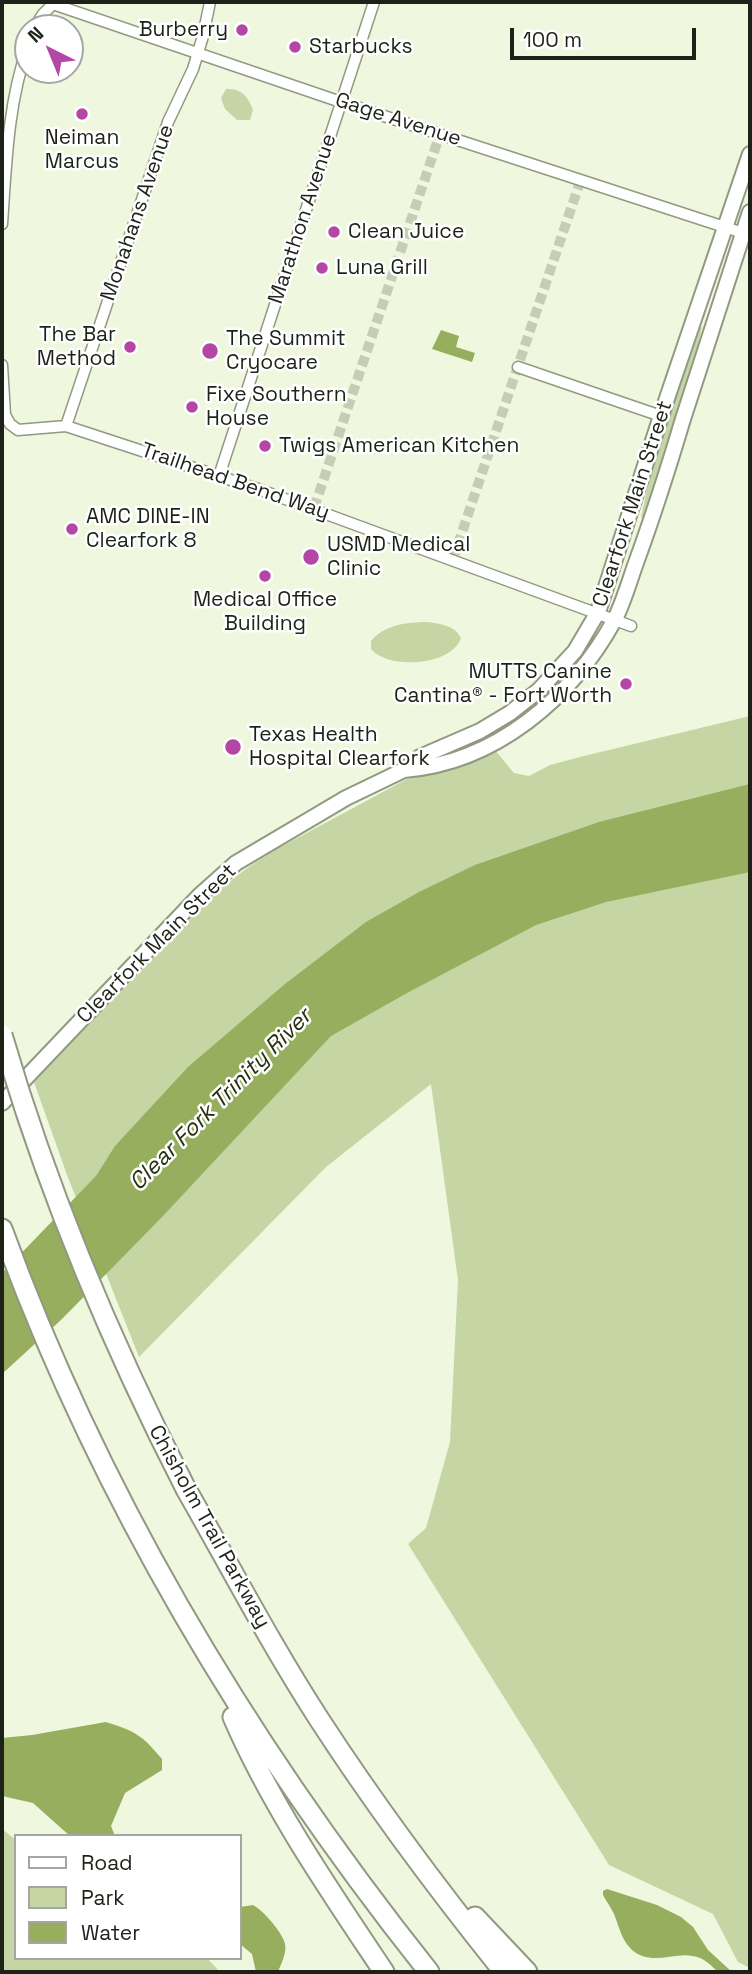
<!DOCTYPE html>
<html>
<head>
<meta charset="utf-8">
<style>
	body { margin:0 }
	#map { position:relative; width:752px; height:1974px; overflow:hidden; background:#eff8de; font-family:"Space Grotesk",sans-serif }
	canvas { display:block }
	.frame { position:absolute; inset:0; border:4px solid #1e2118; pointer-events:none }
	.legend { position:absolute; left:14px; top:1834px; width:228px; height:126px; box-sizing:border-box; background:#fff; border:2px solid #a5a6a3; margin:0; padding:9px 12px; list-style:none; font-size:21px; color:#1e2118 }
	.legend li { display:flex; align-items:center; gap:14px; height:35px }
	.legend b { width:35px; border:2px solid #a5a6a3 }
	.north { position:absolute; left:14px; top:14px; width:70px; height:70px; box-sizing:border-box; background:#fff; border:2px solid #a5a6a3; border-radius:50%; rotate:317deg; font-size:19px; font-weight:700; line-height:28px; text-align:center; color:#1e2118 }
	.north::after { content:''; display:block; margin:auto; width:24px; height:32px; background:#b447a6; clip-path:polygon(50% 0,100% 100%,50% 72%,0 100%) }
	.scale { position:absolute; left:510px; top:28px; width:186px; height:32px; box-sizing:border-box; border:4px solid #1e2118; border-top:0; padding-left:9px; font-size:21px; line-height:24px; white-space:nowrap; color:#1e2118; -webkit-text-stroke:5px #fff; paint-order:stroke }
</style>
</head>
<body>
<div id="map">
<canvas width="752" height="1974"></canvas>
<div class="frame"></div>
<ul class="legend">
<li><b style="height:9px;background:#fff"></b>Road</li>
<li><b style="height:19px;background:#c5d5a3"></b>Park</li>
<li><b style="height:19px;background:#96ae5d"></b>Water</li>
</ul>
<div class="north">N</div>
<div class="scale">100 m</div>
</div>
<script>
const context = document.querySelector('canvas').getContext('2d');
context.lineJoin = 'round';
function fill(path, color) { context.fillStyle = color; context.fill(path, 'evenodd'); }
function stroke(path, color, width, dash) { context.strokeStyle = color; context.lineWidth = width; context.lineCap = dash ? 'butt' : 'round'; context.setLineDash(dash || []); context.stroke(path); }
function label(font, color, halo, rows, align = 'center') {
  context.font = font + ' "Space Grotesk",sans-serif'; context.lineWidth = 5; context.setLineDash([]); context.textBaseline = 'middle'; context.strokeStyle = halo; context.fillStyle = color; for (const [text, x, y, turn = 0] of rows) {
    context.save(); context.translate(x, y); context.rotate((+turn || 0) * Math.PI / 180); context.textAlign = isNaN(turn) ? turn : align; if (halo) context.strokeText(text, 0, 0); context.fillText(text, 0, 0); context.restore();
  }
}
fill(new Path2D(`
	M226,89C241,88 248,96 253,110L250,120H237L225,109L221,98Z
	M697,326L702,327L693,370L645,519L641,517L654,457Z
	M427,622C440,624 455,625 461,638C452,666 388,670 371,649V641C384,625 407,622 427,622Z
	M750,716V1968L738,1962L713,1914L609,1865L408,1544L426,1528L450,1442L458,1280L431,1084L326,1167L139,1357L67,1175L34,1082L185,924L225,885L250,866L275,850L407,779L454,768L494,749L514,773L529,776L550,765L584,756Z
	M2,1829L16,1840V1958H207L220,1972H2Z`), '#c5d5a3');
fill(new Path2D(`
	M441,330L459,336L456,347L475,353L472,362L432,349Z
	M750,784V872L606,902L536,925L407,993L331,1036L162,1217L62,1319L2,1374V1273L96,1176L115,1146L188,1067L285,984L366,922L419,892L475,865L599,822Z
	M106,1722C135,1731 142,1735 162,1759V1770L125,1793L111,1826L115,1836H70L33,1803L2,1796V1738L32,1735Z
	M607,1889L657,1905L681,1917L693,1927L708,1950L732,1972H718C713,1967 707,1961 700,1958C677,1948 653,1969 631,1949C621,1939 619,1926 614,1914C611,1907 606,1901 603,1895V1891Z
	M253,1905C263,1910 283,1933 285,1944C287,1953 281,1964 278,1972H256L252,1954L240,1944V1907Z`), '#96ae5d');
stroke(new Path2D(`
	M314,508L440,134
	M453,559L581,179`), '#c5cdb6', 10, [10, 5]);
const street = new Path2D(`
	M53,4L341,102L743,233
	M34,28L43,14L55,2
	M2,224C6,165 8,102 28,46
	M2,365L5,415L10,424L18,430L66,426L258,489L631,626
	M518,367L661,416
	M66,426L168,122L193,69L203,36L210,2
	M219,476L374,2`);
const secondary = new Path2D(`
	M404,770C495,763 572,698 615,619C624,601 630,579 637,560C654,513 669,466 683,419C705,350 727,281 750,212
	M2,1103L199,896L236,863L346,798L404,770L420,757L480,731L510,713L539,690L575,651L598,612L661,416L750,154`);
const highway = new Path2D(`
	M2,1229C101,1500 250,1747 429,1972
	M186,1489C230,1566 271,1645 319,1719C376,1807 439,1891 504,1972
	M233,1717C272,1807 330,1891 384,1972
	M475,1917L527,1972`);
stroke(street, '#919982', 13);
stroke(secondary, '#919982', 18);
stroke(highway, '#919982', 23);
stroke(street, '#fff', 10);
stroke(secondary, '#fff', 14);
stroke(highway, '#fff', 19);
const highwayBridge = new Path2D(`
	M2,1035C48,1193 111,1343 186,1489`);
stroke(highwayBridge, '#919982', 23, []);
stroke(highwayBridge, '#fff', 19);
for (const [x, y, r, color] of [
	[242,30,7,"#b447a6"],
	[295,47,7,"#b447a6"],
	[82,114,7,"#b447a6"],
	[334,232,7,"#b447a6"],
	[322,268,7,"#b447a6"],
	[130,347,7,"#b447a6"],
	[210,351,9,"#b447a6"],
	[192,407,7,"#b447a6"],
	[265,446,7,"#b447a6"],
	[72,529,7,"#b447a6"],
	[311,557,9,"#b447a6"],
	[265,576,7,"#b447a6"],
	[626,684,7,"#b447a6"],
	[233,747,9,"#b447a6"]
]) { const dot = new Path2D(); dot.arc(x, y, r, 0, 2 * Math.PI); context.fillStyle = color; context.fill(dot); stroke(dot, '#fff', 2.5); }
label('21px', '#1e2118', '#fff', [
	["Burberry",228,30,"right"],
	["Starbucks",309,47],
	["Neiman",82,138,"center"],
	["Marcus",82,162,"center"],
	["Clean Juice",348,232],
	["Luna Grill",336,268],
	["The Bar",116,335,"right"],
	["Method",116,359,"right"],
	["The Summit",226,339],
	["Cryocare",226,363],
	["Fixe Southern",206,395],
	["House",206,419],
	["Twigs American Kitchen",279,446],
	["AMC DINE-IN",86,517],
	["Clearfork 8",86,541],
	["USMD Medical",327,545],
	["Clinic",327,569],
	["Medical Office",265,600,"center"],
	["Building",265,624,"center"],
	["MUTTS Canine",612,672,"right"],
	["Cantina® - Fort Worth",612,696,"right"],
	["Texas Health",249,735],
	["Hospital Clearfork",249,759]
], 'left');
label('21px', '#1e2118', '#fff', [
	["Gage Avenue",398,120,18],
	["Monahans Avenue",138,213,-71],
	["Marathon Avenue",303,219,-72],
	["Trailhead Bend Way",235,482,19],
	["Clearfork Main Street",633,504,-72],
	["Clearfork Main Street",157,944,-45],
	["Chisholm Trail Parkway",209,1527,61]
]);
label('italic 23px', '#27310e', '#fff', [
	["Clear Fork Trinity River",221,1100,-45]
]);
</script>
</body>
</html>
